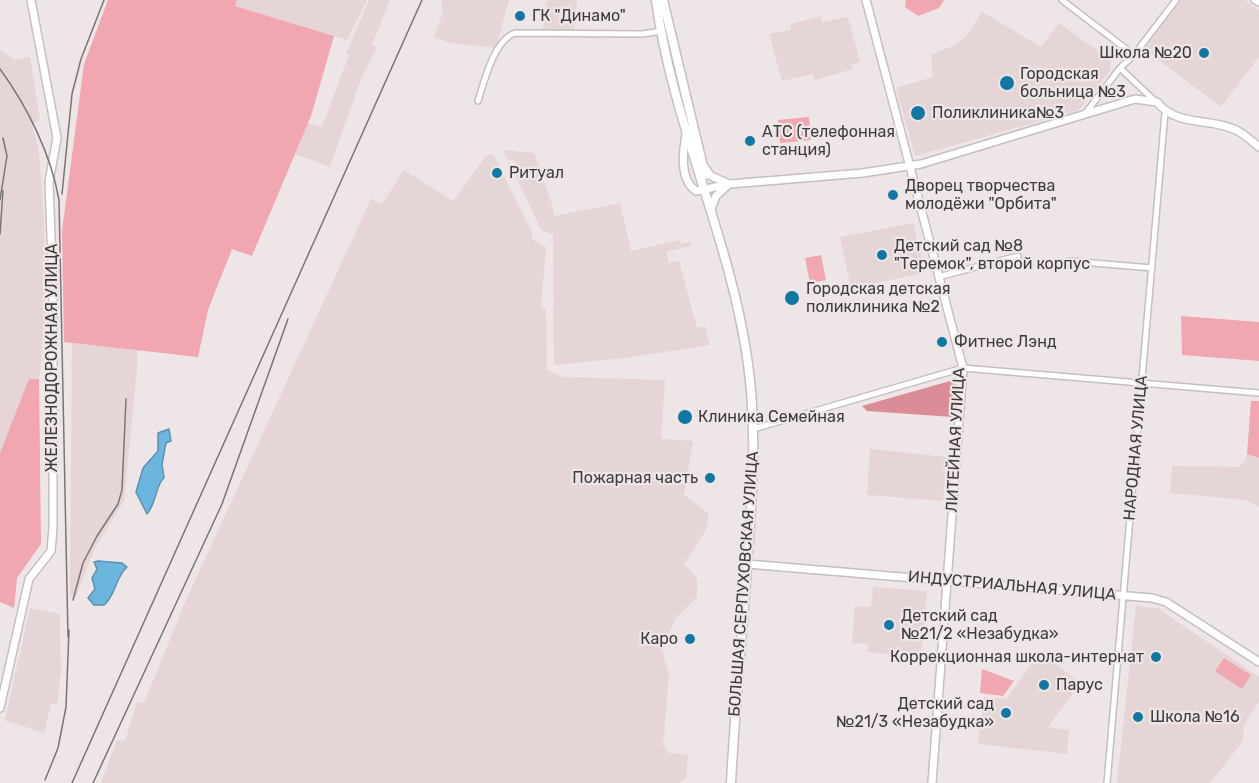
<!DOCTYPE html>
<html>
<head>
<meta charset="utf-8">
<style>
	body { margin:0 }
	canvas { display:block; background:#eee5e6 }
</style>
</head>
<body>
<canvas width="1259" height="783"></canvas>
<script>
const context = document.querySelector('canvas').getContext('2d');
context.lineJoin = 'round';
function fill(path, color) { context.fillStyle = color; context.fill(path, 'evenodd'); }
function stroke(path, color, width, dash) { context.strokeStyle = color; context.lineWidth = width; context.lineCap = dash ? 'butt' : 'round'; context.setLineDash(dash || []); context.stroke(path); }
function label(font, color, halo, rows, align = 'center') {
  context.font = font + ' Rubik,sans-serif'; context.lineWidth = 4.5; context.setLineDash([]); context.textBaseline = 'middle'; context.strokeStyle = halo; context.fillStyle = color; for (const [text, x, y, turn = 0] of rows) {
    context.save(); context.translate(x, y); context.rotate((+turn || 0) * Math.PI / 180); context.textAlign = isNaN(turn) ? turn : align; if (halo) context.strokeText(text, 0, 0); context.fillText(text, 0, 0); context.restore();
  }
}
fill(new Path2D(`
	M237,0H367L347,40L235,6Z
	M369,0H390L372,45L377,47L361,79L330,167L295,154L308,123L322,127L349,55L346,54Z
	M441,0H509L496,48L450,43L434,37L443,12Z
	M547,0H577L574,32L543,30Z
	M1181,0H1245L1259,10V57L1221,107L1144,49Z
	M982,12L1041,47L1059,23L1110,60L1111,69L1081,108L1076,111L915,156L896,88L933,77L931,55L955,45L967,35Z
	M821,16L822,22L848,17L860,62L852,64L853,69L815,80L813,74L782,81L769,34L791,30V24Z
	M0,50L15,60L30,57L40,120L32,125L39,151L44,221L45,318L39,379L29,380L0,453Z
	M503,150L534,153L553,207L554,216L620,203L631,251L680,240L681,244L690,242L691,246L666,252L669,263L679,261L697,328L705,326L710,345L626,358L554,365L553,235L541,230L515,174L519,172L513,159L508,160Z
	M493,154L532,232V239L546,247L541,308L546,310L547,370L563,377L665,380L661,439L693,441L684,495L709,514L706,530L684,564L697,578V597L675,619L662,650L669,675L663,745L669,753L688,755L686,778L678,783H101L117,740L125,741L137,702L144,703L186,600L371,199L382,204L404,170L453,201L486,156Z
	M913,223L925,273L851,288L840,237Z
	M72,343L137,350V369L124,501L94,550L76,597L70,595Z
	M870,449L946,457L943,501L867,495Z
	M1247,454L1259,458V507L1246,500L1170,493L1172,466L1239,467L1246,461Z
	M873,587L927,591L921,657L867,652L868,644L852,643L855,606L871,607Z
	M1136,606L1157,608L1259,677V701L1244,725L1243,741L1210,783H1117Z
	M30,608L60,614L61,672L57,704H51L44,733L5,720Z
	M1040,652L1081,683L1048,727L1069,730L1067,754L978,744L984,697L1006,699Z`), '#e6d5d6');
fill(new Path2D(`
	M108,0H237L235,6L334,36L311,116L252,256L232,249L208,310L198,357L64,342L62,231L84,64Z
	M906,0H944L939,8L918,16L905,7Z
	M809,117L811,140L780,143L778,120Z
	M821,255L826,280L810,283L805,258Z
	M1181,316L1259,322V361L1182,355Z
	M29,379H39L41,544L17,578L14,608L0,602V453Z
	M1251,401H1259V458L1247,454Z
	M1224,658L1251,675L1242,689L1215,671Z
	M982,669L1014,681L1003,696L980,693Z`), '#f0a7af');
fill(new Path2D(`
	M950,381L956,385L953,417L867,411L862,406Z`), '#da8d96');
const water = new Path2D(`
	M169,429L171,441L166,443L162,464L164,478C156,484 156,504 147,514L136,492L143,468L158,451V433Z
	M98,561L122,563L127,567C115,578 115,597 104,605H94L88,598L95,589L92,578L97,569L94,562Z`);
fill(water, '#6bb6de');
stroke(water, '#5e91ad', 1.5);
const street = new Path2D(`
	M1062,0L1134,55L1120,68L1085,114
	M1254,0L1259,3
	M1134,55L1176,0
	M1120,68L1156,102
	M478,101C484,82 494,40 515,33L642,34L662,31
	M1070,261L1152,268
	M938,277L1018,256
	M753,429L963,368L1259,393
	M1107,783L1165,113`);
const secondary = new Path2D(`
	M866,0L963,368L932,783
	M686,134C683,152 679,179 696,191L730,184L863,173L921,164L1135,99L1157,102C1176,126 1205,118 1231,128C1242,131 1250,140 1259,147
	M703,165L711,176L727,183
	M711,209L716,196L728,185
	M747,564L1152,598L1166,602L1259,662
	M0,708L29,579L51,551L53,528V291L49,182L57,138L31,0`);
const primary = new Path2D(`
	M656,0C672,121 729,236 747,357C757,421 753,487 748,552C743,629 735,706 731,783
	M663,0L705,175`);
stroke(street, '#c6bebf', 8);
stroke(secondary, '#c6bebf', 10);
stroke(primary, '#c6bebf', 11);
stroke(street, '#fff', 5);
stroke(secondary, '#fff', 7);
stroke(primary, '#fff', 8);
stroke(new Path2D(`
	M0,69C27,106 51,154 59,200L68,637
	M62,194L72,94L81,59L104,0
	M0,200L7,156L3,138
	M0,234L3,191
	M73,600L83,563L97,536L118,504L122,490L126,399
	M45,780L58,748L66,707L69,630
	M72,783L422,0
	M93,783L222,504L288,319`), '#7a7575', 1.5);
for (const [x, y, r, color] of [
	[520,16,6,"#1178a3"],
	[1204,53,6,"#1178a3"],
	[1007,83,8,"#1178a3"],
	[918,113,8,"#1178a3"],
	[750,141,6,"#1178a3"],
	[497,173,6,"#1178a3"],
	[893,195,6,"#1178a3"],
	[882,255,6,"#1178a3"],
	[792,298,8,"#1178a3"],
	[942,342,6,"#1178a3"],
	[685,417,8,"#1178a3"],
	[710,478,6,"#1178a3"],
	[889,625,6,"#1178a3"],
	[690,639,6,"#1178a3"],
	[1156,657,6,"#1178a3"],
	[1044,685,6,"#1178a3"],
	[1006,713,6,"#1178a3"],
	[1138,717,6,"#1178a3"]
]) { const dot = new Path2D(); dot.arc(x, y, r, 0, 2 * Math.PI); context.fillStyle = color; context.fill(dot); stroke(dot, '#eee5e6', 2); }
label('16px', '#3e3b3b', '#eee5e6', [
	["ГК \"Динамо\"",532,16],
	["Школа №20",1192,53,"right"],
	["Городская",1020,74],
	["больница №3",1020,92],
	["Поликлиника№3",932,113],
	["АТС (телефонная",762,132],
	["станция)",762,150],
	["Ритуал",509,173],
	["Дворец творчества",905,186],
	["молодёжи \"Орбита\"",905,204],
	["Детский сад №8",894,246],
	["\"Теремок\", второй корпус",894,264],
	["Городская детская",806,289],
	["поликлиника №2",806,307],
	["Фитнес Лэнд",954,342],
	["Клиника Семейная",698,417],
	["Пожарная часть",698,478,"right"],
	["Детский сад",901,616],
	["№21/2 «Незабудка»",901,634],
	["Каро",678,639,"right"],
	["Коррекционная школа-интернат",1144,657,"right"],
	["Парус",1056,685],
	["Детский сад",994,704,"right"],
	["№21/3 «Незабудка»",994,722,"right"],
	["Школа №16",1150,717]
], 'left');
label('16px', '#3e3b3b', '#eee5e6', [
	["ЖЕЛЕЗНОДОРОЖНАЯ УЛИЦА",52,358,-90],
	["ЛИТЕЙНАЯ УЛИЦА",956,440,-87],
	["НАРОДНАЯ УЛИЦА",1136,448,-85],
	["БОЛЬШАЯ СЕРПУХОВСКАЯ УЛИЦА",744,584,-86],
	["ИНДУСТРИАЛЬНАЯ УЛИЦА",1012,586,5]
]);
</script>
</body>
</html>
